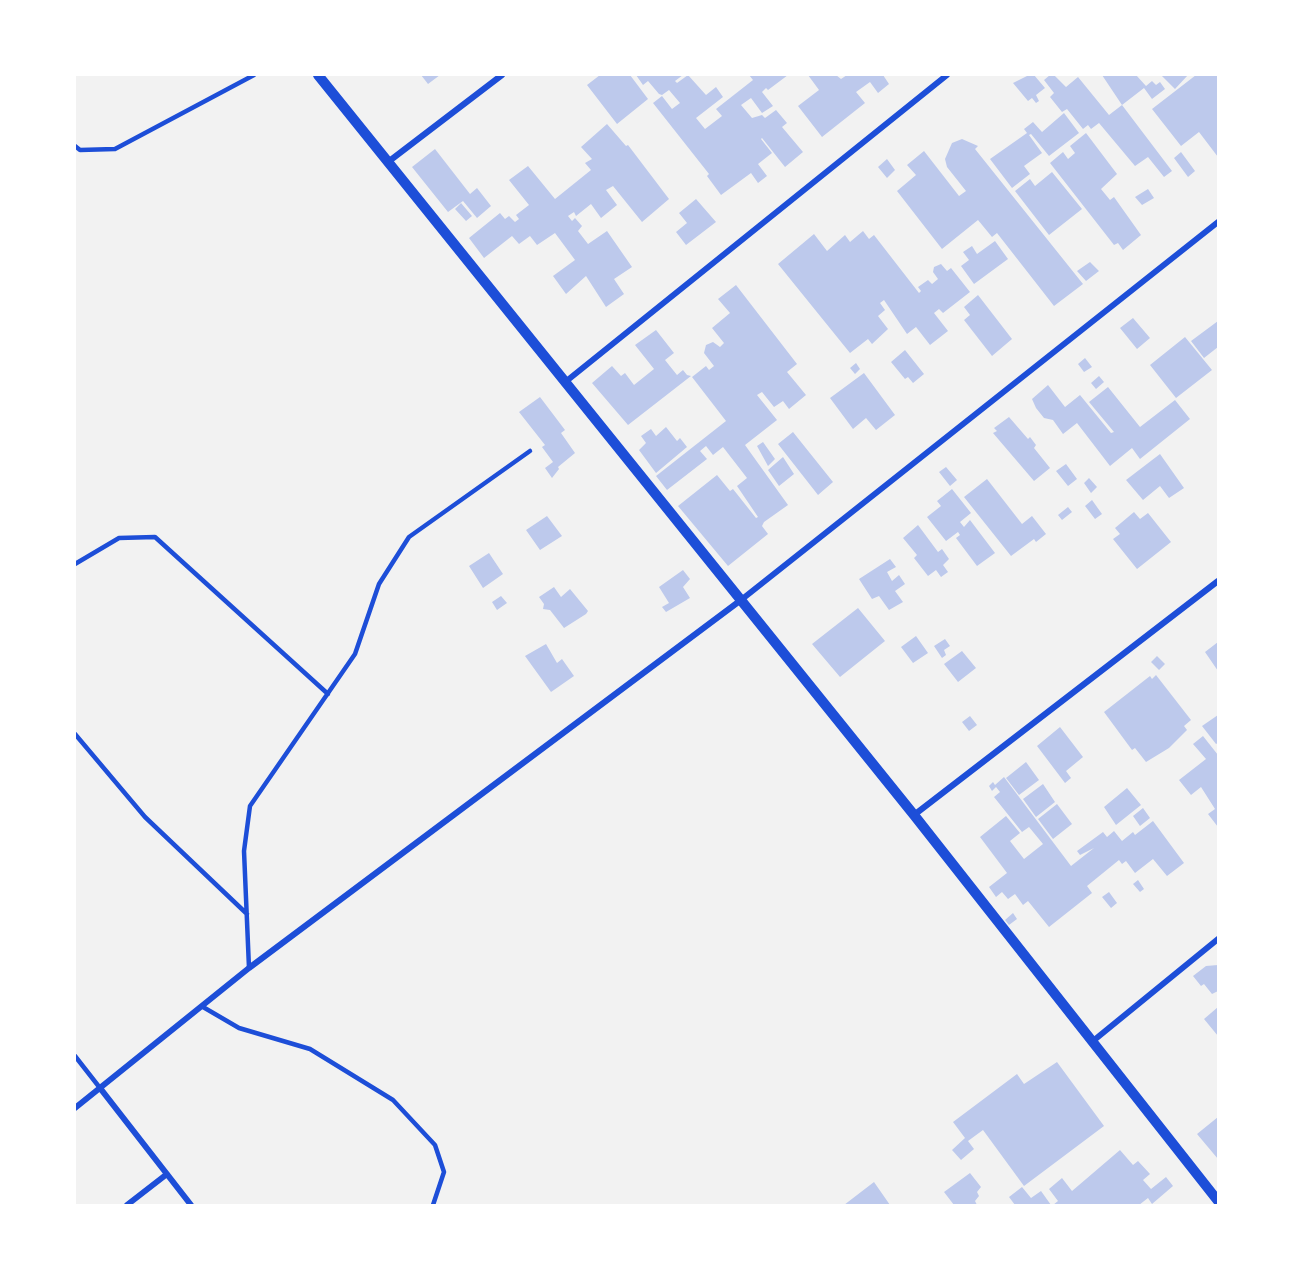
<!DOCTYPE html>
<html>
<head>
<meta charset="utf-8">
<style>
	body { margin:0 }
	#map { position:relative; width:1293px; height:1280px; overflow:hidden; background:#f2f2f2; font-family:Montserrat,sans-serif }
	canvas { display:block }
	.frame { position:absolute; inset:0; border:76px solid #fff; pointer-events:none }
</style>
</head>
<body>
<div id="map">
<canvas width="1293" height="1280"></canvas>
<div class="frame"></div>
</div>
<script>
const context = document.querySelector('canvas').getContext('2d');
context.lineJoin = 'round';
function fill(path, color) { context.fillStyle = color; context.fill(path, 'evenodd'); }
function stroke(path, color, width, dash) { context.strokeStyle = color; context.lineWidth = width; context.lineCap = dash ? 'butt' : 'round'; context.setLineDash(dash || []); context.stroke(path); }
fill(new Path2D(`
	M421,75H440L428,84Z
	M600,75H630L648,99L617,124L587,85Z
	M636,75H683L675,81L677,83L688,75L706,95L716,87L723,97L696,118L705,129L722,116L716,109L753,80L749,75H788L768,90L766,88L762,92L773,106L762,113L751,98L741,105L752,118L762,115L765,118L776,110L787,123L782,127L803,152L785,167L762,138L761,139L772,153L758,164L767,176L758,183L751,173L721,195L707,176L709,174L653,103L662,96L672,109L680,103L669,90L662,95L659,94L648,81L643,85Z
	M808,75H836L841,79L847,75H883L889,84L878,93L870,82L856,92L865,103L822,137L798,106L819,90Z
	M1029,75H1034L1045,88L1036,95L1039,101L1036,103L1032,98L1028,101L1013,83Z
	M1050,75H1054L1066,87L1078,77L1109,115L1122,105L1172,171L1164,177L1148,157L1135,166L1099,123L1091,129L1088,125L1083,129L1067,109L1062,112L1050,97L1054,93L1044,80Z
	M1102,75H1136L1146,86L1152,81L1156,85L1160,82L1165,89L1152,99L1144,88L1122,105Z
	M1161,75H1188L1175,89Z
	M1196,75H1218V157L1199,132L1181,146L1152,109Z
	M1064,113L1079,133L1049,156L1031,134L1029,135L1042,153L1024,166L1030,174L1012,188L990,159L1027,133L1024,129L1033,122L1042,132Z
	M607,124L626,146L628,145L669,199L642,222L613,186L606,190L617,205L601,218L591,204L576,216L574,212L568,216L572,221L575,218L582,226L578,231L588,244L607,231L632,267L614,279L624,294L606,307L586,276L566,294L553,276L575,260L555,233L537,245L530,236L519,244L512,236L484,258L469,238L500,213L505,219L509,216L515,222L519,219L516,215L529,205L509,180L528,166L555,199L591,170L585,163L592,159L581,147Z
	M1086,133L1117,174L1101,189L1110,200L1114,197L1141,235L1123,250L1118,243L1114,245L1050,163L1063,152L1068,159L1075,153L1070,146Z
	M962,139L978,146L975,149L1083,284L1054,306L997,233L992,237L978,220L942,249L897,191L916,175L907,165L924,151L959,196L966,191L947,167L945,159L952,143Z
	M435,149L470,194L477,188L491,206L477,218L463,201L448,212L412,167Z
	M1181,152L1195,171L1188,177L1174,158Z
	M887,159L895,170L887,178L878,167Z
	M1052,172L1082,209L1049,235L1015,191L1030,179L1035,186Z
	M1148,189L1154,198L1142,205L1135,197Z
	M696,199L716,222L686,245L676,232L687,223L679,213Z
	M461,203L472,216L466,221L455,209Z
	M863,231L869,239L874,235L919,293L921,291L918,287L928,280L932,284L938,279L933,272L934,267L941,264L947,271L951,268L970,292L943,313L939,309L934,313L948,331L930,345L916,327L907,334L884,300L880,303L885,310L878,316L888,329L872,344L868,339L850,353L778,264L814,234L827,251L845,235L850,242Z
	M995,241L1008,259L974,284L961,266L969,260L963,252L972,246L977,254Z
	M1090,262L1099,271L1086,281L1077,271Z
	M736,285L797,364L787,372L806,395L789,409L783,401L774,407L762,392L757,395L777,420L745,445L788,505L764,522L762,526L768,534L728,566L678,506L717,475L730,491L733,489L756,518L758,517L737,486L747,478L723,447L713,455L706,446L700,451L707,459L667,490L656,476L726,421L692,377L706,366L709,370L714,366L704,353L706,345L713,342L720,347L724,343L712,328L730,313L718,299Z
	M978,295L1012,339L992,356L964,320L970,315L964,307Z
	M1133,318L1150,338L1137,349L1120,328Z
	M1218,321V347L1204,358L1191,341Z
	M656,330L674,353L665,360L677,375L683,370L687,375L691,376L628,425L592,383L612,366L621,376L625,373L634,385L654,369L635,345Z
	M1185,337L1212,370L1176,398L1150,365Z
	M905,350L924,374L913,383L908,377L905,379L891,362Z
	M1085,358L1092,367L1084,372L1078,364Z
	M856,363L860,369L855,374L850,368Z
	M864,373L895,415L876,430L866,418L853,429L830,398Z
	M1099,376L1104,382L1096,389L1091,383Z
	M1048,385L1065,407L1080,395L1111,433L1114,432L1089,402L1108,387L1140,427L1175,400L1190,419L1140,459L1132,448L1110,466L1077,423L1063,434L1053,420L1044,418L1036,408L1032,399Z
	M540,397L565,430L561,433L575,453L558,467L559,469L552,478L545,468L553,462L542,447L545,445L519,412Z
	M1009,417L1028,439L1030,437L1036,445L1034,448L1050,468L1034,481L993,433L997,431L994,428Z
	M666,427L677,441L680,438L687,447L656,473L639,450L646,443L641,436L651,429L656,436Z
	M793,432L833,482L818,495L778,444Z
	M763,442L775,459L768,466L757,446Z
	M1160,454L1184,488L1169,498L1160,486L1143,500L1126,480Z
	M783,457L794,474L779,486L768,470Z
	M1066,464L1077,479L1068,486L1056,471Z
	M946,467L957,480L950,486L939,472Z
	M1089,478L1097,487L1091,493L1084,483Z
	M987,479L1022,524L1032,516L1046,534L1036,542L1034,539L1011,556L964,497Z
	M952,489L971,513L960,522L964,527L970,520L995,553L977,566L956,538L960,535L958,532L946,541L927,517L941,506L937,501Z
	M1092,500L1102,514L1095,519L1085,506Z
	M1068,507L1072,512L1062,520L1058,515Z
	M1134,512L1140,519L1148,513L1171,542L1137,569L1113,539L1120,534L1115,528Z
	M547,516L562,536L540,550L526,530Z
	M918,525L938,552L942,549L949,559L943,565L948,572L941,577L936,570L928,576L914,558L917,555L903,538Z
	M489,553L503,574L483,588L469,566Z
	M890,559L896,567L887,572L892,581L899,575L905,584L895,591L903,602L889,610L879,596L872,599L859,579Z
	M683,570L690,579L683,587L690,598L666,612L662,607L669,603L659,587Z
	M554,587L561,597L570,589L588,611L586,614L564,628L550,610L543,609L544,604L539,597Z
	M501,596L507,603L497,610L492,602Z
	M858,608L885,641L840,677L812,644Z
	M916,636L928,653L913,663L901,647Z
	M945,639L950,646L944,650L946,655L942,658L934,646Z
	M1218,642V671L1205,652Z
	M546,644L557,663L562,659L574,676L551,692L525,656Z
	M962,651L976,668L958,682L944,664Z
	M1157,656L1165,664L1159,670L1151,662Z
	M1156,675L1191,720L1184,726L1187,730L1169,748L1146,762L1135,748L1132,750L1104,712L1150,676L1152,679Z
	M1218,715V743L1216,744L1202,726Z
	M970,716L977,725L969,731L962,722Z
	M1060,727L1083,757L1066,771L1071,778L1065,783L1037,746Z
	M1203,736L1218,755V827L1208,814L1215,809L1201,787L1191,795L1179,780L1206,759L1193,744Z
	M1026,762L1039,780L1019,795L1006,778Z
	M1004,777L1071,866L1094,848L1080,855L1077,851L1103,832L1107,837L1114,831L1122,841L1133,832L1135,835L1153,821L1184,863L1167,876L1153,859L1135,873L1126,861L1122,864L1119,860L1087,886L1092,893L1049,927L1028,901L1023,905L1015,894L1008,899L1002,892L996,897L989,887L1007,873L980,837L1006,816L1020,833L1010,841L1024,859L1043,844L1029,827L1022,832L994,797L1000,792L996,787L992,791L989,786L993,782L995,785Z
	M1043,784L1055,802L1036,817L1023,799Z
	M1127,788L1141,805L1116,825L1104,807Z
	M1057,804L1072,824L1053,839L1038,819Z
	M1143,808L1150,818L1140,826L1133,816Z
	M1138,880L1144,889L1140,892L1133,884Z
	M1109,892L1117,903L1111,908L1102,897Z
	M1013,913L1017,919L1009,925L1005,920Z
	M1218,965V991L1212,994L1204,984L1201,986L1193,976L1206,966Z
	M1218,1007V1036L1204,1019Z
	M1057,1062L1104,1126L1024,1186L983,1130L968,1141L974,1149L961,1160L952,1150L965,1138L953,1122L1017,1074L1024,1084Z
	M1218,1117V1159L1197,1134Z
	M1120,1150L1133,1165L1138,1161L1150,1174L1143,1180L1151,1189L1166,1177L1173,1186L1152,1204L1148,1198L1139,1205H1053L1058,1201L1049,1189L1062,1178L1072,1191Z
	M970,1173L981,1187L977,1192L979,1196L975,1201L977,1205H954L944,1192Z
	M874,1182L890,1205H844Z
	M1022,1187L1031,1198L1041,1191L1051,1205H1015L1009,1197Z`), '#bdc9ec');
stroke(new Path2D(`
	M75,146L80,150L115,149L254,75
	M75,564L119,538L155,537L328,694
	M75,734L145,817L247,914
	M249,968L244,851L250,806L355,654L379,584L409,537L530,451
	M203,1007L239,1028L310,1049L393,1100L435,1145L444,1172L433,1205
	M75,1056L100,1088`), '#1d4ed8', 4.5);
stroke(new Path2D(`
	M388,162L502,75
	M564,383L947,75
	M914,815L1218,581
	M1093,1041L1218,939
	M100,1088L191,1205
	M75,1108L249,968L741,600L1218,222
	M127,1205L167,1174`), '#1d4ed8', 6);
stroke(new Path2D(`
	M318,75L914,815L1218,1201`), '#1d4ed8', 10);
</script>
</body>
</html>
